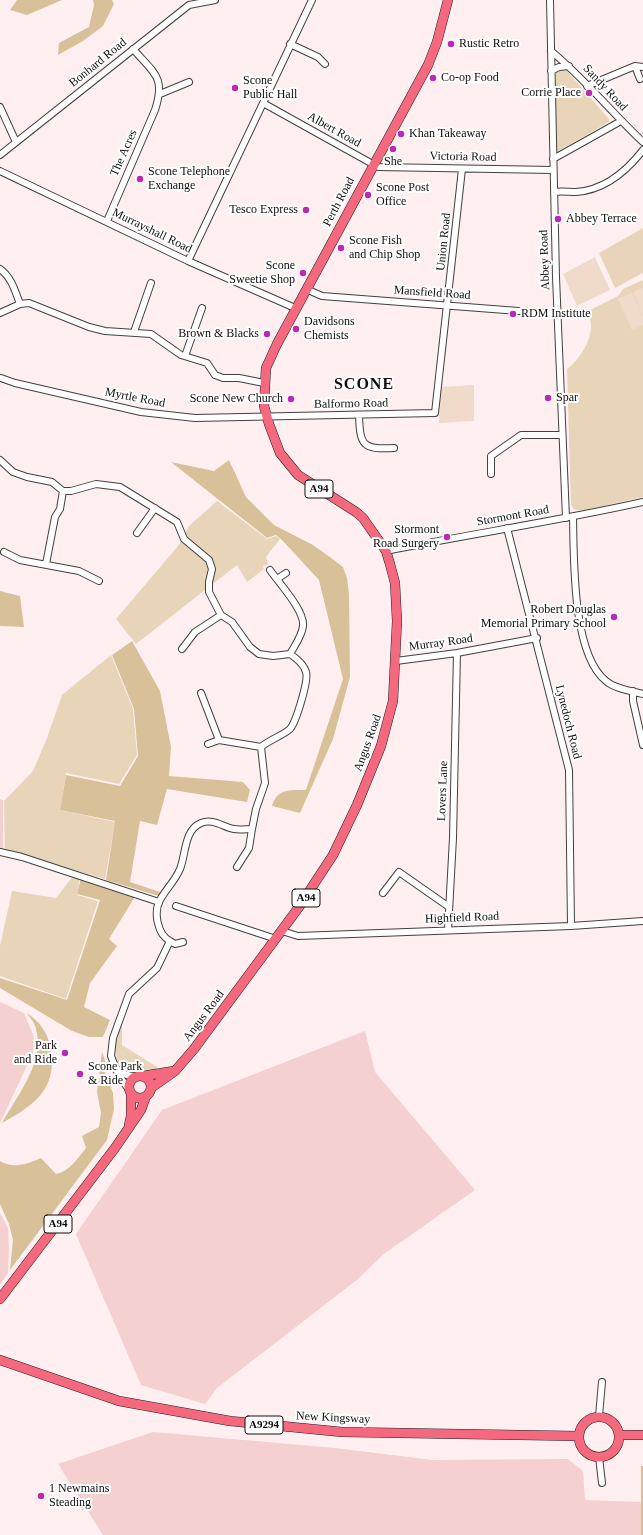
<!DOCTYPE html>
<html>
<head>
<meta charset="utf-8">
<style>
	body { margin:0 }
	canvas { display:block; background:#ffeff1 }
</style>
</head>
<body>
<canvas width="643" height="1535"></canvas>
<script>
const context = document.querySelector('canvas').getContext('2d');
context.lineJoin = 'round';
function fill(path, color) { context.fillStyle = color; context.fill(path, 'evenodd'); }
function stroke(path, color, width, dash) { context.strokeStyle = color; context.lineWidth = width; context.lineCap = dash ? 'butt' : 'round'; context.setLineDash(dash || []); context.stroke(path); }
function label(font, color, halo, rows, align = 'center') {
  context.font = font + ' Georgia,serif'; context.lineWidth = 4; context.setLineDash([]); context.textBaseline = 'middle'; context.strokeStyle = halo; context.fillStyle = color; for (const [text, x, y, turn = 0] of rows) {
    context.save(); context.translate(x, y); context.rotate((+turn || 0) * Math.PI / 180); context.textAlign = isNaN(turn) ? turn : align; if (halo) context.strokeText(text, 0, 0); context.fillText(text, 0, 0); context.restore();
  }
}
fill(new Path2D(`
	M0,799L3,800V850L0,854Z
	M0,1002L24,1013L34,1037L33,1053L0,1123Z
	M365,1031L375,1072L475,1190L385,1253L358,1279L217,1388L205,1404L141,1385L76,1234L162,1110Z
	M0,1213L8,1228L9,1248L8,1273L0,1285Z
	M153,1432L335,1448L433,1460L568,1459L583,1471L585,1500L641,1502V1535H103L58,1464Z`), '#f4d0d0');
fill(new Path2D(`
	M560,70L567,71L609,119V122L555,153L553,76Z
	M643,228V273L615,288L599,253Z
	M643,280V497L585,510H575L571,505L567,369C579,360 591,342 591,326C591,322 589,316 588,311L618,296L623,289Z
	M217,501L267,539L276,536L280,539L266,557L268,564L263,566L264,569L247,582L237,565L136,644L116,619L178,546L189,526Z
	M111,655L133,709L137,755L119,784L66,773L60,810L115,822L105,879L5,850L4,801L33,771L47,738L62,695Z
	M73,876L80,878L77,895L98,901L66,999L0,976V946L12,891L56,898Z
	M122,1024V1045L157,1067L156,1070L129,1071L117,1061L115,1042Z`), '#e8d4b9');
fill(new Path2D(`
	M17,0H62L27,15L10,10Z
	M93,0H112L114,4L103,26L83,41L58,55L59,43L89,27L94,5Z
	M229,460L246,497L274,525L313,545L330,557L343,567L347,578L349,594L350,677L333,739L300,813L272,806C277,788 291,790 306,790L343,679L319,580L283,541L276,535L267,538L171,462L214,471Z
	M0,591L20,596L24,627L0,626Z
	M132,641L160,691L171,747L169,776L243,782L250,790L247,802L167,789L157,825L140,821L130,882L160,892L159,896L106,880L115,821L60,810L66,775L120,786L138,756L134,709L112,655Z
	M81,878L136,895L109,939L117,946L90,983L84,1007L110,1020L103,1037H89L72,1031L0,988V978L67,1000L100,900L77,894Z
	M27,1013C41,1023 48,1033 51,1050C57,1090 33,1106 2,1123C17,1096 45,1062 36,1029C35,1023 30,1018 27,1013Z
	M102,1052L105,1060L104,1070L113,1093L114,1109L107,1140L10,1270L13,1240L9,1224L0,1204V1161C14,1169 27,1164 41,1158L56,1174C70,1171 77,1159 86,1148L82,1136L99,1127L101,1113L97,1092Z
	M641,1466H643V1535H641Z`), '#d8c199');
fill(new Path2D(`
	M595,257L610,290L577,306L563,274Z
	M643,288V316L633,292Z
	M632,293L643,317V325L632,330L618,299Z
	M474,385V421L439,423L440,387Z`), '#f0dbcb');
const street = new Path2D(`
	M550,0L556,277L566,518
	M290,44L318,57L325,64
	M551,51C584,78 612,113 643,142
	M635,66L640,79
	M551,71L559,67L569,66
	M587,86L635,66L643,67
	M160,94L189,82
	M263,103L378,167L553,170
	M0,107L16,142
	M0,155L189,5L215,0
	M553,159L621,121
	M0,171L188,261L295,308
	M554,192C561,191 569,192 576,192C605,190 626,172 643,150
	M107,221L155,110C166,77 154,73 133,49
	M188,261L312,0
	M0,269C12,278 15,291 20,304
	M306,289L322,296L558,314
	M0,313L20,304L29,303L89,327L105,331L151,334L181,355L207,363L215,375L223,378H239L264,383
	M134,332L151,283
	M185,356L202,308
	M1,378L15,383L141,412L195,418L435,413L462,169
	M359,415C360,445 362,450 394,448
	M0,460L13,472L27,477L52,482L63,491H71L96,484L120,487L177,522L184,539L209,560L212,569L209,582V592L221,615L232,622L250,647L259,654L273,656L290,654C296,658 304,664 306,672C309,680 296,722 290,729C282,736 269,740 261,747L265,783L256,809L252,829C246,829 240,830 234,829C223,827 213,818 201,823C184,830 186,854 180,869C175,881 166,889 160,900C153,913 158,935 170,941L157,968L129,994L113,1038L111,1056L118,1074L129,1090
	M491,474V456L521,435H562
	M573,517C574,559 572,654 606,681C615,689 632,691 643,694
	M507,528L569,770L571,926
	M137,533L155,508
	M386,551C471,534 558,521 643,502
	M4,552L20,560L79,571L99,581
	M46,564L55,517L60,509L63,491
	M270,570C279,583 305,611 303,626C302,636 295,645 290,654
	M277,579L286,573
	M182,649L195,632L221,615
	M396,661L457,653L537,638
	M633,691V701L643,745
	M201,693L219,740L261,747
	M208,744L219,740
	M0,852L22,857L159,902
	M237,867L249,848L252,829
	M383,893L399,872L449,907
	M176,906L276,939
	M448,930L453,838L457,653
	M282,931L298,936L571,926L643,921
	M170,941L175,944L183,942
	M117,1069L124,1074L135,1077
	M599,1416L602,1382
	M599,1457L602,1483`);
const primary = new Path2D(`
	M129 1087a11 11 0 1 1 22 0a11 11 0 1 1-22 0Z
	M143,1076L174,1071
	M151,1088L175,1071L194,1049L299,907L333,855L357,805L381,746L393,701L397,621L395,583L390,564L386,551L363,518L356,512L298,475L280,453L269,424L264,406L266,368L277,344L428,65L437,42L448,0
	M129,1125L131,1116V1094
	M0,1299L115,1148L141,1110L146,1096
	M0,1360L119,1401L230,1421L342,1432L578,1436
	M579 1437a20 20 0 1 1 40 0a20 20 0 1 1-40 0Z
	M619,1435H643`);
stroke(street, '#414141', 8);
stroke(primary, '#1f1f1f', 10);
stroke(street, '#fff', 6);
stroke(primary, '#f5697f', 9);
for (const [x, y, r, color] of [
	[451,44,4,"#ba29b5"],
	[433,78,4,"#ba29b5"],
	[235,88,4,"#ba29b5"],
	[589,93,4,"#ba29b5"],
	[401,134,4,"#ba29b5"],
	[393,149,4,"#ba29b5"],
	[140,179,4,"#ba29b5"],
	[368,195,4,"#ba29b5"],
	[306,210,4,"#ba29b5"],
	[558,219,4,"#ba29b5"],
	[341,248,4,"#ba29b5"],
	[303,273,4,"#ba29b5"],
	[513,314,4,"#ba29b5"],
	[296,329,4,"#ba29b5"],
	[267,334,4,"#ba29b5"],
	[548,398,4,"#ba29b5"],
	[291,399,4,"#ba29b5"],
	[447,537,4,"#ba29b5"],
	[614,617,4,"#ba29b5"],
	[65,1053,4,"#ba29b5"],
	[80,1074,4,"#ba29b5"],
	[41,1496,4,"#ba29b5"]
]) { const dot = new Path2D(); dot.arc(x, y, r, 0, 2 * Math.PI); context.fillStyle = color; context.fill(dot); stroke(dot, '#fff', 1.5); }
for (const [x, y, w] of [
	[319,489,28],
	[306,898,28],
	[58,1224,28],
	[264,1425,38]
]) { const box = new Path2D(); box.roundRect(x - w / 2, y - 9, w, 18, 3); context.fillStyle = '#fff'; context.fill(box); stroke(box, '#0e0e0e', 1); }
label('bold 11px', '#0e0e0e', null, [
	["A94",319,489],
	["A94",306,898],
	["A94",58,1224],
	["A9294",264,1425]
]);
label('12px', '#0e0e0e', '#fff', [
	["Rustic Retro",459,44],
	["Co-op Food",441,78],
	["Scone",243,81],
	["Public Hall",243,95],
	["Corrie Place",581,93,"right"],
	["Khan Takeaway",409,134],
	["She",393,162,"center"],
	["Scone Telephone",148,172],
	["Exchange",148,186],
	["Scone Post",376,188],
	["Office",376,202],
	["Tesco Express",298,210,"right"],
	["Abbey Terrace",566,219],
	["Scone Fish",349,241],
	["and Chip Shop",349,255],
	["Scone",295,266,"right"],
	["Sweetie Shop",295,280,"right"],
	["RDM Institute",521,314],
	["Davidsons",304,322],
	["Chemists",304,336],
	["Brown & Blacks",259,334,"right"],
	["Spar",556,398],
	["Scone New Church",283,399,"right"],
	["Stormont",439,530,"right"],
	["Road Surgery",439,544,"right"],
	["Robert Douglas",606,610,"right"],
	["Memorial Primary School",606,624,"right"],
	["Park",57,1046,"right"],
	["and Ride",57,1060,"right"],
	["Scone Park",88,1067],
	["& Ride",88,1081],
	["1 Newmains",49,1489],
	["Steading",49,1503]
], 'left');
label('12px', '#0e0e0e', '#fff', [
	["Bonhard Road",98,63,-39],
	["Sandy Road",605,88,47],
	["Albert Road",334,130,29],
	["The Acres",124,153,-66],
	["Victoria Road",463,157,1],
	["Perth Road",339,202,-62],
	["Murrayshall Road",152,231,26],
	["Union Road",444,242,-84],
	["Abbey Road",545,260,-92],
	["Mansfield Road",432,293,4],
	["Myrtle Road",135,398,11],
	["Balformo Road",351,404,-1],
	["Stormont Road",513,516,-10],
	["Murray Road",441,643,-8],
	["Lynedoch Road",568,722,76],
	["Angus Road",368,743,-70],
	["Lovers Lane",443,791,-88],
	["Highfield Road",462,918,-2],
	["Angus Road",204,1016,-53],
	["New Kingsway",333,1418,3]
]);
context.letterSpacing = '1px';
label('bold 16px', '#0e0e0e', '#fff', [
	["SCONE",364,385]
]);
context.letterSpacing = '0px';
</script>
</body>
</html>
